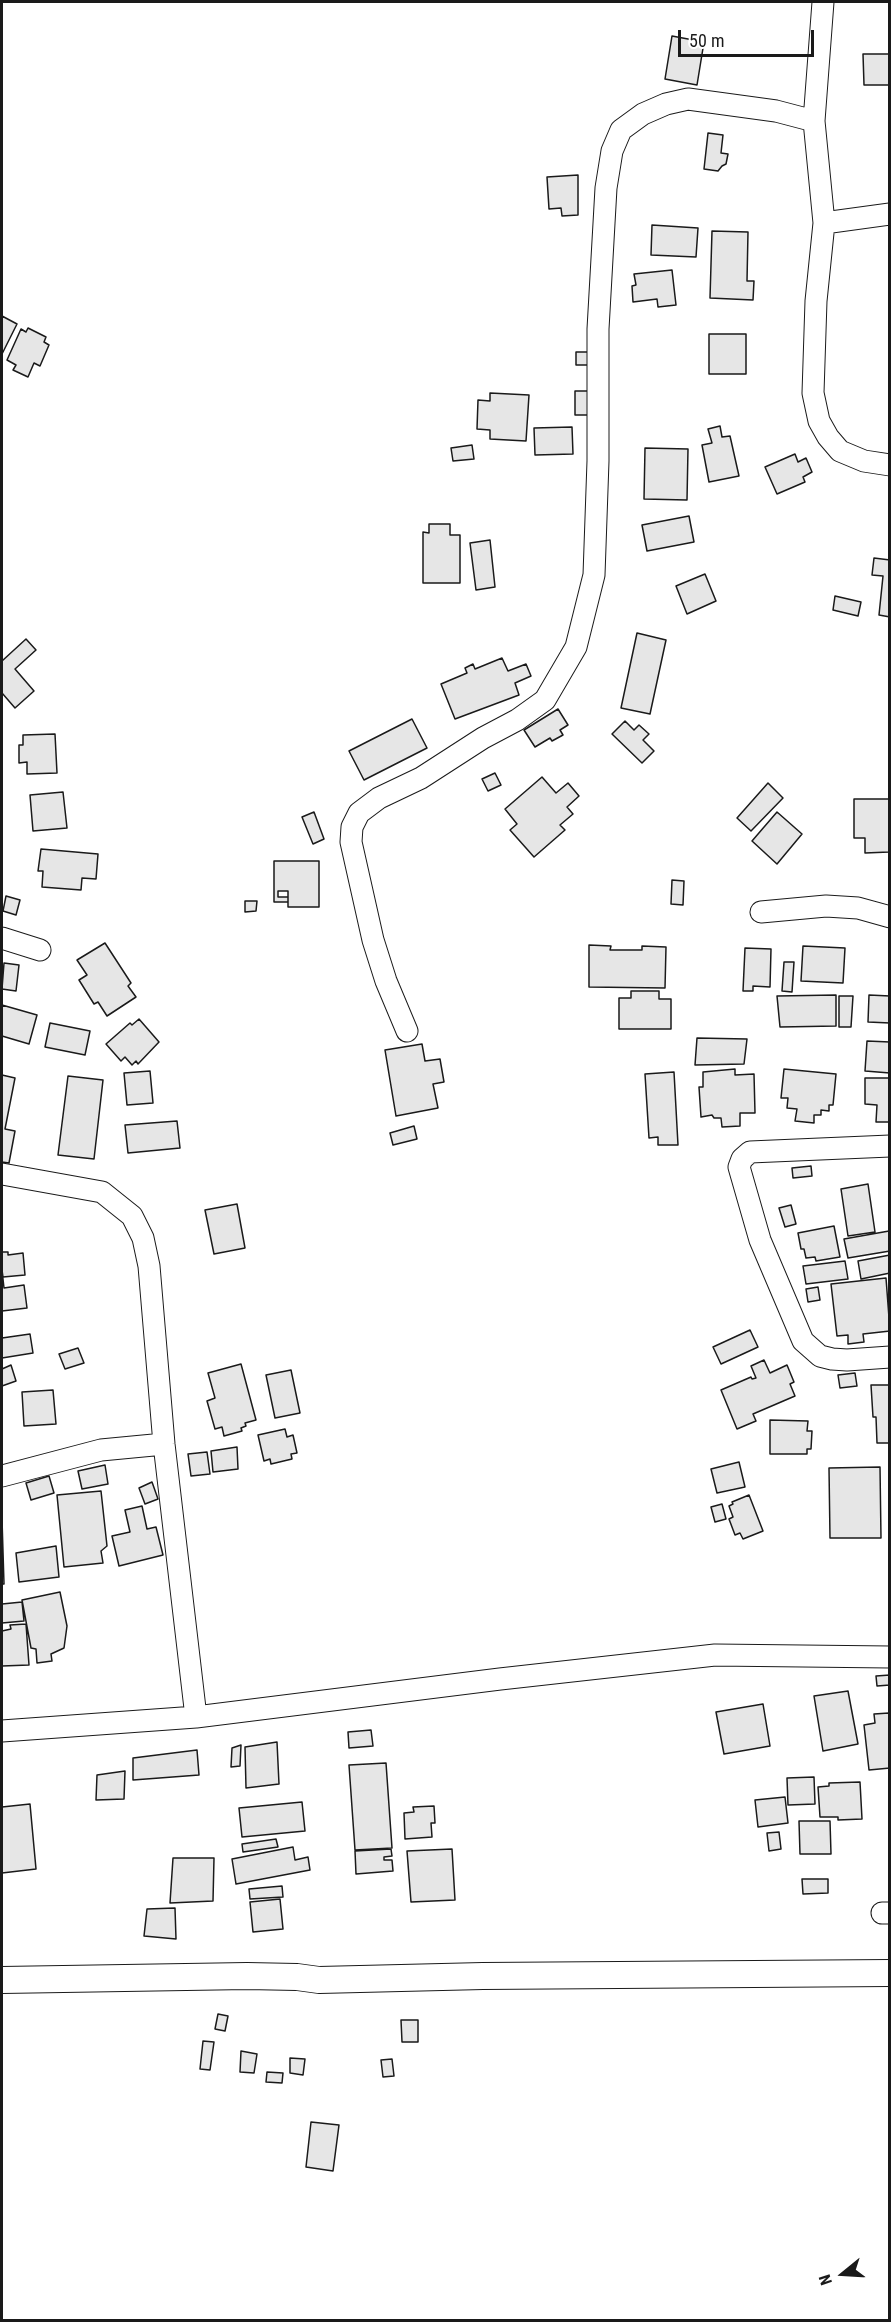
<!DOCTYPE html>
<html>
<head>
<meta charset="utf-8">
<style>
	body { margin:0 }
	#map { position:relative; width:891px; height:2322px; overflow:hidden; background:#fff; font-family:"Roboto Condensed",sans-serif }
	canvas { display:block }
	.frame { position:absolute; inset:0; border:3px solid #1a1a1a; pointer-events:none }
	.north { position:absolute; left:813px; top:2244px; width:60px; height:60px; -webkit-text-stroke:4px #fff; paint-order:stroke; rotate:252deg; font-size:16px; font-weight:700; line-height:24px; text-align:center; color:#1a1a1a }
	.north::after { content:''; display:block; margin:auto; width:21px; height:27px; background:#1a1a1a; clip-path:polygon(50% 0,100% 100%,50% 72%,0 100%) }
	.scale { position:absolute; left:678px; top:30px; width:136px; height:27px; box-sizing:border-box; border:3px solid #1a1a1a; border-top:0; padding-left:8px; font-size:18px; line-height:21px; white-space:nowrap; color:#1a1a1a; -webkit-text-stroke:4px #fff; paint-order:stroke }
</style>
</head>
<body>
<div id="map">
<canvas width="891" height="2322"></canvas>
<div class="frame"></div>
<div class="north">N</div>
<div class="scale">50 m</div>
</div>
<script>
const context = document.querySelector('canvas').getContext('2d');
context.lineJoin = 'round';
function fill(path, color) { context.fillStyle = color; context.fill(path, 'evenodd'); }
function stroke(path, color, width, dash) { context.strokeStyle = color; context.lineWidth = width; context.lineCap = dash ? 'butt' : 'round'; context.setLineDash(dash || []); context.stroke(path); }
const building = new Path2D(`
	M672,36L704,42L697,85L665,79Z
	M863,54H890V85H864Z
	M708,133L723,135L721,153L728,154L726,164L722,166L718,171L704,169Z
	M578,175V215L562,216L561,208L549,209L547,177Z
	M652,225L698,228L696,257L651,255Z
	M712,231L748,232L747,281H754L753,300L710,298Z
	M672,270L676,305L658,307L657,299L633,302L632,286L636,285L634,274Z
	M2,316L17,324L2,354Z
	M28,328L46,337L44,342L49,345L40,366L34,363L28,377L13,370L16,365L7,360L21,329L26,332Z
	M709,334H746V374H709Z
	M576,352H590L589,365H576Z
	M575,391H589V415H575Z
	M490,393L529,395L526,441L490,439V430L477,429L478,400L490,401Z
	M720,426L722,437L730,436L739,476L709,482L702,445L712,443L708,429Z
	M572,427L573,454L535,455L534,428Z
	M472,445L474,459L453,461L451,448Z
	M645,448L688,449L687,500L644,499Z
	M795,454L798,462L806,458L812,472L803,477L805,482L777,494L765,467Z
	M689,516L694,542L647,551L642,525Z
	M429,524H450V535H460V583H423V532L429,533Z
	M490,540L495,587L476,590L470,543Z
	M874,558L890,560V617L879,615L883,576L872,575Z
	M705,574L716,601L687,614L676,586Z
	M835,596L861,602L858,616L833,610Z
	M637,633L666,640L650,714L621,708Z
	M26,639L36,650L15,669L34,691L15,708L2,693V661Z
	M502,658L508,671L526,664L531,676L515,683L519,695L455,719L441,684L467,673L465,668L473,664L475,669Z
	M558,709L568,725L560,730L563,735L552,741L550,738L535,747L524,730Z
	M412,719L427,748L364,780L349,751Z
	M625,721L634,730L639,725L649,734L643,740L654,751L642,763L612,734Z
	M55,734L57,773L27,774V762L19,763V745H23V735Z
	M495,773L501,785L488,791L482,779Z
	M542,777L556,793L568,783L579,796L567,807L573,814L560,825L565,830L534,857L510,830L517,824L505,809Z
	M768,783L783,798L751,831L737,818Z
	M63,792L67,828L33,831L30,795Z
	M854,799H890L889,852L865,853V838H854Z
	M314,812L324,839L313,844L302,817Z
	M777,812L802,834L777,864L752,841Z
	M41,849L98,854L96,879L82,878L81,890L42,887L43,871H38Z
	M274,861H319V907H288V891H278V897H288V902H274Z
	M672,880L684,881L683,905L671,904Z
	M6,896L20,900L16,915L3,911Z
	M245,901H257L256,911L245,912Z
	M105,943L131,983L128,986L136,997L107,1016L98,1002L94,1004L79,980L87,975L77,960Z
	M589,945L611,946L610,950H642V946L666,947L665,988L589,987Z
	M803,946L845,948L843,983L801,981Z
	M745,948L771,949L770,987L753,986V991H743Z
	M784,962H794L792,992L782,991Z
	M4,963L19,965L16,991L2,989Z
	M631,991H659V999H671V1029H619V998H631Z
	M836,995V1026L780,1027L777,996Z
	M869,995L890,996V1023L868,1022Z
	M839,996H853L851,1027H839Z
	M2,1005L37,1015L29,1044L2,1036Z
	M139,1019L159,1042L138,1064L136,1061L132,1065L125,1057L121,1061L106,1044L130,1023L132,1025Z
	M50,1023L90,1031L85,1055L45,1047Z
	M697,1038L747,1039L744,1064L695,1065Z
	M867,1041L890,1042V1073L865,1071Z
	M422,1044L425,1061L440,1059L444,1082L433,1084L438,1108L396,1116L385,1050Z
	M735,1069V1075L754,1074L755,1113H740V1126L722,1127L721,1118H714L712,1115L701,1117L699,1087H703V1072Z
	M784,1069L836,1074L833,1105H829V1111L821,1110V1115H814V1123L795,1121L797,1109L787,1108L788,1098H781Z
	M150,1071L153,1103L127,1105L124,1073Z
	M674,1072L678,1145H658V1137L649,1138L645,1074Z
	M2,1075L15,1078L5,1129L15,1131L9,1163L2,1162Z
	M68,1076L103,1080L94,1159L58,1155Z
	M865,1078H890V1122H876L877,1105L865,1104Z
	M177,1121L180,1148L128,1153L125,1125Z
	M414,1126L417,1139L393,1145L390,1133Z
	M811,1166L812,1176L793,1178L792,1168Z
	M868,1184L875,1232L848,1236L841,1189Z
	M237,1204L245,1248L214,1254L205,1210Z
	M791,1205L796,1224L785,1227L779,1208Z
	M834,1226L840,1257L816,1261L815,1257L806,1258L804,1249H801L798,1233Z
	M889,1231L890,1251L848,1258L844,1239Z
	M2,1252H8V1255L23,1253L25,1275L3,1277L2,1270L4,1288L24,1285L27,1308L2,1311Z
	M890,1255V1273L861,1279L858,1261Z
	M845,1261L848,1279L806,1284L803,1266Z
	M886,1278L890,1331L863,1334L864,1342L848,1344V1335L837,1336L831,1284Z
	M818,1287L820,1300L808,1302L806,1289Z
	M750,1330L758,1347L721,1364L713,1347Z
	M30,1334L33,1353L2,1358V1338Z
	M78,1348L84,1363L65,1369L59,1354Z
	M764,1360L770,1373L787,1365L794,1382L790,1384L795,1396L753,1414L756,1421L737,1429L721,1390L751,1377L752,1379L756,1378L751,1366Z
	M241,1364L256,1420L245,1423L246,1426L241,1428L242,1431L224,1436L222,1427L215,1429L207,1401L215,1398L208,1373Z
	M11,1365L16,1381L2,1386V1369Z
	M291,1370L300,1413L275,1418L266,1375Z
	M855,1373L857,1386L840,1388L838,1375Z
	M871,1385H890V1443H877L876,1417H873Z
	M53,1390L56,1424L24,1426L22,1392Z
	M770,1420L808,1421L807,1431H812L811,1449H807V1454H770Z
	M285,1429L287,1437L293,1435L297,1453L291,1454L292,1459L271,1464L270,1459L264,1461L258,1435Z
	M237,1447L238,1469L213,1472L211,1451Z
	M207,1452L210,1474L191,1476L188,1454Z
	M739,1462L745,1487L717,1493L711,1469Z
	M105,1465L108,1484L82,1489L78,1471Z
	M880,1467L881,1538H830L829,1468Z
	M49,1476L54,1493L31,1500L26,1483Z
	M152,1482L158,1499L145,1504L139,1488Z
	M101,1491L107,1546L101,1551L103,1563L64,1567L57,1495Z
	M749,1495L763,1531L743,1539L740,1533L735,1535L729,1519L733,1517L729,1506L733,1504L732,1502Z
	M722,1504L726,1519L715,1522L711,1507Z
	M142,1506L147,1529L156,1527L163,1555L119,1566L112,1536L130,1532L125,1510Z
	M2,1519L4,1584H2Z
	M56,1546L59,1577L19,1582L16,1553Z
	M60,1592L67,1626L64,1648L51,1654L52,1661L37,1663L36,1649L31,1648L22,1600Z
	M22,1602L24,1621L2,1623V1604Z
	M26,1624L29,1665L2,1666V1631L11,1629L10,1625Z
	M890,1675V1685L877,1686L876,1676Z
	M848,1691L858,1744L823,1751L814,1696Z
	M763,1704L770,1746L724,1754L716,1712Z
	M889,1713L890,1768L869,1770L864,1725L875,1723L874,1714Z
	M371,1730L373,1746L349,1748L348,1732Z
	M277,1742L279,1784L246,1788L245,1747Z
	M241,1745L240,1766L231,1767L232,1748Z
	M197,1750L199,1775L133,1780V1758Z
	M386,1763L392,1848L355,1850L349,1765Z
	M125,1771L124,1799L96,1800L97,1775Z
	M814,1777L815,1804L788,1805L787,1778Z
	M860,1782L862,1819L838,1820V1817H820L818,1787L829,1786V1783Z
	M785,1797L788,1823L758,1827L755,1800Z
	M302,1802L305,1831L242,1837L239,1808Z
	M30,1804L36,1869L2,1873V1807Z
	M434,1806L435,1823H431L432,1837L405,1839L404,1813L414,1812L413,1807Z
	M799,1821H830L831,1854H800Z
	M779,1832L781,1849L769,1851L767,1833Z
	M276,1839L278,1847L243,1852L242,1844Z
	M293,1847L295,1860L308,1857L310,1870L236,1884L232,1859Z
	M391,1849L392,1856L384,1857V1860H392L393,1871L356,1874L355,1851Z
	M452,1849L455,1900L411,1902L407,1851Z
	M173,1858H214L213,1901L170,1903Z
	M802,1879H828V1893L803,1894Z
	M282,1886L283,1897L250,1899L249,1889Z
	M280,1899L283,1929L253,1932L250,1902Z
	M175,1908L176,1939L144,1936L147,1909Z
	M218,2014L228,2016L225,2031L215,2029Z
	M401,2020H418V2042H402Z
	M203,2041L214,2042L210,2070L200,2069Z
	M241,2051L257,2054L254,2073L240,2072Z
	M290,2058L305,2059L303,2075L290,2073Z
	M392,2059L394,2076L383,2077L381,2060Z
	M267,2072L283,2073L282,2083L266,2082Z
	M311,2122L339,2125L333,2171L306,2167Z`);
fill(building, '#e6e6e6');
stroke(building, '#1a1a1a', 1.5);
const minor = new Path2D(`
	M823,2L814,121L824,223L816,301L813,393L819,421L828,437L840,451L864,461L890,465
	M824,223L890,214
	M761,912L826,906L858,908L890,917
	M2,938L40,950
	M407,1031L386,981L373,940L351,842L352,827L359,813L379,798L421,778L483,738L517,720L545,700L576,647L594,575L598,461V329L606,188L612,151L621,130L643,114L666,104L688,99L776,111L814,121
	M890,1146L750,1152L742,1159L739,1167L760,1240L803,1341L820,1356L832,1359L847,1360L890,1357
	M2,1174L102,1192L132,1216L143,1238L149,1266L164,1444L196,1717
	M2,1476L101,1450L164,1444
	M2,1731L196,1717L500,1679L715,1655L890,1657
	M882,1913H890`);
const major = new Path2D(`
	M2,1980L247,1976L297,1977L319,1980L483,1976L890,1973`);
stroke(minor, '#1a1a1a', 23);
stroke(major, '#1a1a1a', 28);
stroke(minor, '#fff', 21);
stroke(major, '#fff', 26);
</script>
</body>
</html>
